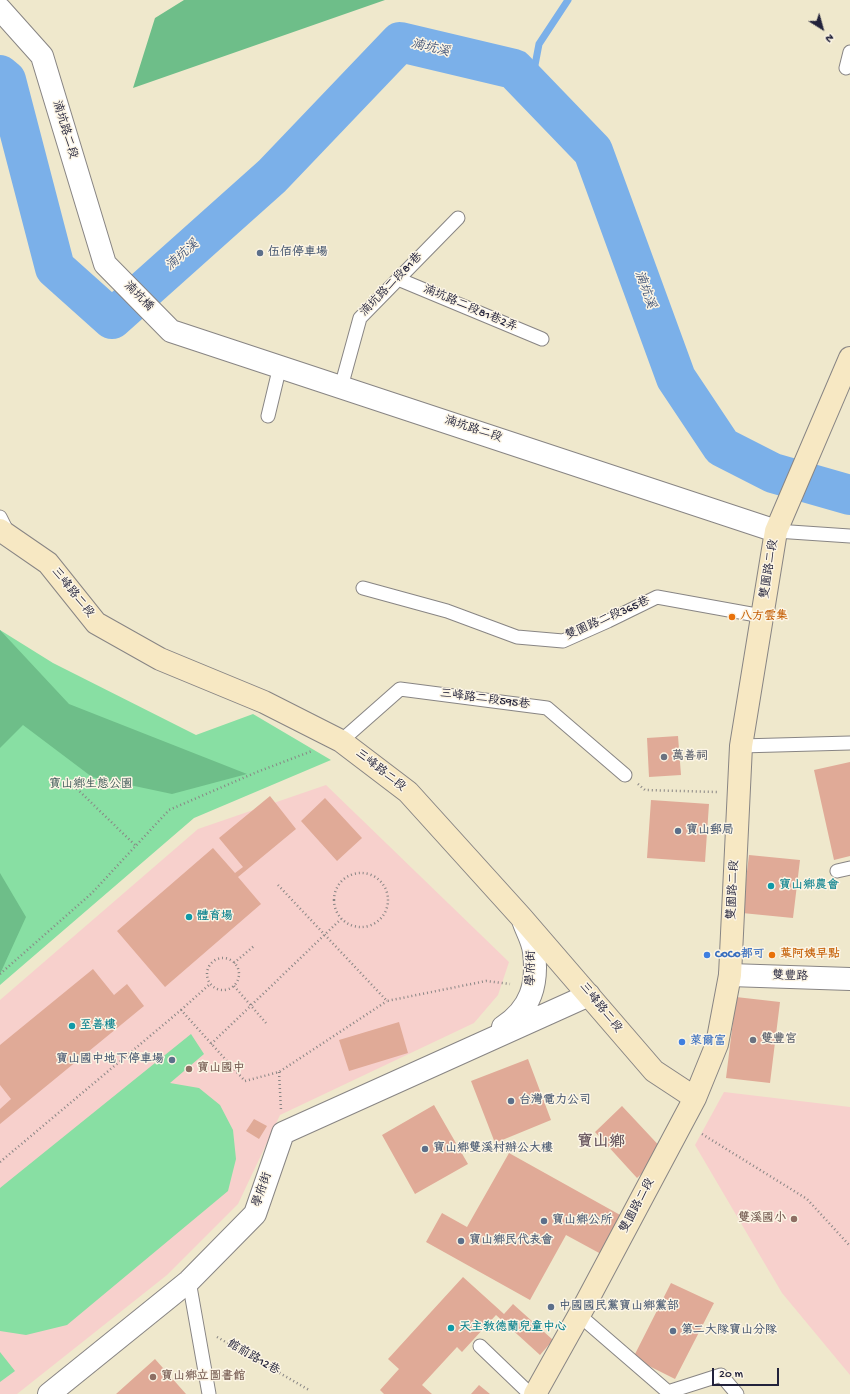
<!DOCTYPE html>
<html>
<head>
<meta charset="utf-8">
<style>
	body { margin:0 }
	#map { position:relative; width:850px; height:1394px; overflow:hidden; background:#efe8cc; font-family:"Gochi Hand",sans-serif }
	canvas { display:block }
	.north { position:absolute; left:802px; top:8px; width:40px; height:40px; -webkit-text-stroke:3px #fcf5e5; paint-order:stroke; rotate:143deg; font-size:11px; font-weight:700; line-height:16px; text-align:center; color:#22223b }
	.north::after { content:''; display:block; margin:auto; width:14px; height:18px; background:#22223b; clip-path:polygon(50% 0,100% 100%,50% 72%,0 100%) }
	.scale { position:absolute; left:712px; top:1368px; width:67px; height:18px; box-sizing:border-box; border:2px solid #22223b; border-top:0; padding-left:5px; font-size:12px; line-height:14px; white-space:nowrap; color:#22223b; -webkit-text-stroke:3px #fcf5e5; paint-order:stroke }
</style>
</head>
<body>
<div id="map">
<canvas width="850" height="1394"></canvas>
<div class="north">N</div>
<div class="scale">20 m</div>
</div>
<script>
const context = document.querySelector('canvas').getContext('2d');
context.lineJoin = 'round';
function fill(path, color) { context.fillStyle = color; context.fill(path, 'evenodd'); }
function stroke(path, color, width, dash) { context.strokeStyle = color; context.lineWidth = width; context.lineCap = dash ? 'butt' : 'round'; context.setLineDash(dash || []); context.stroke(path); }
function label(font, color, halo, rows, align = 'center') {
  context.font = font + ' "Gochi Hand","LXGW WenKai TC",sans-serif'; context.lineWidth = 3; context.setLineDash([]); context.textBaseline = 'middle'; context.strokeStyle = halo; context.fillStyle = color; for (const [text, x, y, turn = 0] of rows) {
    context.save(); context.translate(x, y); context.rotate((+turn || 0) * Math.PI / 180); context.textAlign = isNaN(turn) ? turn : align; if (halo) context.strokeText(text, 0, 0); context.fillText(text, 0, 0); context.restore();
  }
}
fill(new Path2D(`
	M326,785L509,962L498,995L474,1023L280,1115L238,1204L167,1275L17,1394H0V1000L198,829Z
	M724,1092L850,1107V1375L782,1293L695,1145Z`), '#f7d0cc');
fill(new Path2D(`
	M0,630L53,663L196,735L253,714L331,760L194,818L0,985Z
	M191,1034L204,1054L170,1083L199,1088L220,1105L233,1130L236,1159L228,1191L67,1325L26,1335L0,1331V1188Z
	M0,1352L15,1371L0,1382Z`), '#88dfa3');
fill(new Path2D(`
	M184,0H385L133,88L155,18Z
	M0,630L69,704L247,774L172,794L92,777L23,725L0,748Z
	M0,873L26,917L0,974Z`), '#6ebe89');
stroke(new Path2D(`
	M531,86L539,44L568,0`), '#7bb0e9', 7);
stroke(new Path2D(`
	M0,75L6,80L55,268L112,319L272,176L400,42L514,69L593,151L676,378L722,447L773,473L850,495`), '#7bb0e9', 40);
fill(new Path2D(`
	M678,736L681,775L649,777L647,738Z
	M850,762V856L834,860L814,770Z
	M270,796L296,829L238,877L261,904L165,987L117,931L213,848L235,873L243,867L219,838Z
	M325,798L362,838L337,861L301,821Z
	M651,800L709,804L705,862L647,858Z
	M749,855L800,860L793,918L742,913Z
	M93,969L114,995L127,984L144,1006L0,1124V1109L11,1099L0,1085V1045Z
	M736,997L780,1002L770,1083L726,1078Z
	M399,1022L408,1053L349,1071L339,1040Z
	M528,1059L551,1120L495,1143L471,1081Z
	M434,1105L468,1164L415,1194L382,1135Z
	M622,1106L665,1152L637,1178L595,1132Z
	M254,1119L267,1126L259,1139L246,1131Z
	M509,1153L622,1216L601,1254L566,1235L530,1300L426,1242L442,1213L467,1227Z
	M463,1277L504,1314L513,1304L553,1340L540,1355L496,1315L462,1352L457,1347L422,1385L432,1394H384L380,1390L399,1369L388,1359Z
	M671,1283L714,1303L675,1379L633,1358Z
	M155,1359L186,1394H116Z
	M479,1385L490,1394H471Z`), '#e0aa97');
const lane = new Path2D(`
	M846,68L850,52
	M398,279L542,339
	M341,387L360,318L458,218
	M268,416L280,366
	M0,517L9,535
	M776,531L850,536
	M363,588L447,611L517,637L563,641L608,621L657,597L762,616
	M341,741L400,689L547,708L625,775
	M741,746L850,743
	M837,871L850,868
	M189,1281L209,1394
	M579,1315L668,1392L721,1375L737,1394
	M480,1346L530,1394`);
const street = new Path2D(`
	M0,9L42,56L105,264L171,331L776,531
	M730,975L850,979
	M503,1027C531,1009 538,984 534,952C533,941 526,930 523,920
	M49,1394L189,1281L255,1214L283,1133L589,995`);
const secondary = new Path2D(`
	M0,530L48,563L96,623L160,659L264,702L341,741L408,792L522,918L654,1071L695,1098
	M535,1394L587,1301L695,1098L717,1044L730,975L741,746L776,531L850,358`);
stroke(lane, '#888584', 15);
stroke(street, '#888584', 24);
stroke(secondary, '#888584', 24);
stroke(new Path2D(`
	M71,783L136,846
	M638,784L645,790L717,792
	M334 900a27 27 0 1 1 54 0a27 27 0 1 1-54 0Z
	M278,885L387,1001L486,981L510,984
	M207 974a16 16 0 1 1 32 0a16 16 0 1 1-32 0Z
	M234,963L254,946
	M0,974L92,893L169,810L257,772L312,751
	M234,986L266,1023
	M181,1010L210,984
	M211,1044L341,919
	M279,1072L281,1110
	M702,1134L807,1199L850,1246
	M0,1162L181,1010L245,1081L279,1072L387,1001
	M217,1337L309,1390`), '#888584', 2.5, [1, 3]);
stroke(lane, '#fff', 13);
stroke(street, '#fff', 22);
stroke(secondary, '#f7e8c3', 22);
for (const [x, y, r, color] of [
	[260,253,4,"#5c6f8a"],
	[732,617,4,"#e8710a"],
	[664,757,4,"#6b7280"],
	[678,831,4,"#5c6f8a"],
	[771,886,4,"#0f9aa8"],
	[189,917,4,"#0f9aa8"],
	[707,955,4,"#3f7fe0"],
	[772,955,4,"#e8710a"],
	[72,1026,4,"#0f9aa8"],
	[753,1040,4,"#6b7280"],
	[682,1042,4,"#3f7fe0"],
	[172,1060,4,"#5c6f8a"],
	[189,1069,4,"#8d6e63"],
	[511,1101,4,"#5c6f8a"],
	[425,1149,4,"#5c6f8a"],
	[794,1219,4,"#8d6e63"],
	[544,1221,4,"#5c6f8a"],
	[461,1241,4,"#5c6f8a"],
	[551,1307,4,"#5c6f8a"],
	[451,1328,4,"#0f9aa8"],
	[673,1331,4,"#5c6f8a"],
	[153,1377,4,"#8d6e63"]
]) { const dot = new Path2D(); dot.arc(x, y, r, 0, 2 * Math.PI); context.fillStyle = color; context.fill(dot); stroke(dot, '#fcf5e5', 1.5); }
label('12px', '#22223b', '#fcf5e5', [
	["湳坑路二段",64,130,73],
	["湳坑路二段81巷",392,285,-46],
	["湳坑橋",138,297,45],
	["湳坑路二段81巷2弄",470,309,23],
	["湳坑路二段",473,430,18],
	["雙園路二段",770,569,-81],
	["三峰路二段",72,593,51],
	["雙園路二段365巷",608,619,-24],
	["三峰路二段595巷",485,700,7],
	["三峰路二段",380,771,38],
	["雙園路二段",734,890,-87],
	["學府街",532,968,-90],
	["雙豐路",790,977,2],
	["三峰路二段",600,1008,51],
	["學府街",263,1190,-71],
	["雙園路二段",638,1206,-62],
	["館前路12巷",253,1358,30]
]);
label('bold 12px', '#4e5e75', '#fcf5e5', [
	["伍佰停車場",268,253],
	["寶山郵局",686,831],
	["寶山國中地下停車場",164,1060,"right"],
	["台灣電力公司",519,1101],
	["寶山鄉雙溪村辦公大樓",433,1149],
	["寶山鄉公所",552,1221],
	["寶山鄉民代表會",469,1241],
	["中國國民黨寶山鄉黨部",559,1307],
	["第二大隊寶山分隊",681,1331]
], 'left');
label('bold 12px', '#c56008', '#fcf5e5', [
	["八方雲集",740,617],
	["葉阿姨早點",780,955]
], 'left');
label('bold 12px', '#5b616d', '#fcf5e5', [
	["萬善祠",672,757],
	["雙豐宮",761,1040]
], 'left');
label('12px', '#415b5a', '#fcf5e5', [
	["寶山鄉生態公園",91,785]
]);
label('bold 12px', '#0d838f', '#fcf5e5', [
	["寶山鄉農會",779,886],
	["體育場",197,917],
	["至善樓",80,1026],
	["天主教德蘭兒童中心",459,1328]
], 'left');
label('bold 12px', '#366cbe', '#fcf5e5', [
	["CoCo都可",715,955],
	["萊爾富",690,1042]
], 'left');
label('bold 12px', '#785e54', '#fcf5e5', [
	["寶山國中",197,1069],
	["雙溪國小",786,1219,"right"],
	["寶山鄉立圖書館",161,1377]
], 'left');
label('italic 13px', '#415478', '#fcf5e5', [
	["湳坑溪",430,49,13],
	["湳坑溪",183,256,-42],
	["湳坑溪",644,290,70]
]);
label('bold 16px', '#64525b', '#fcf5e5', [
	["寶山鄉",601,1144]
]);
</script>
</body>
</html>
